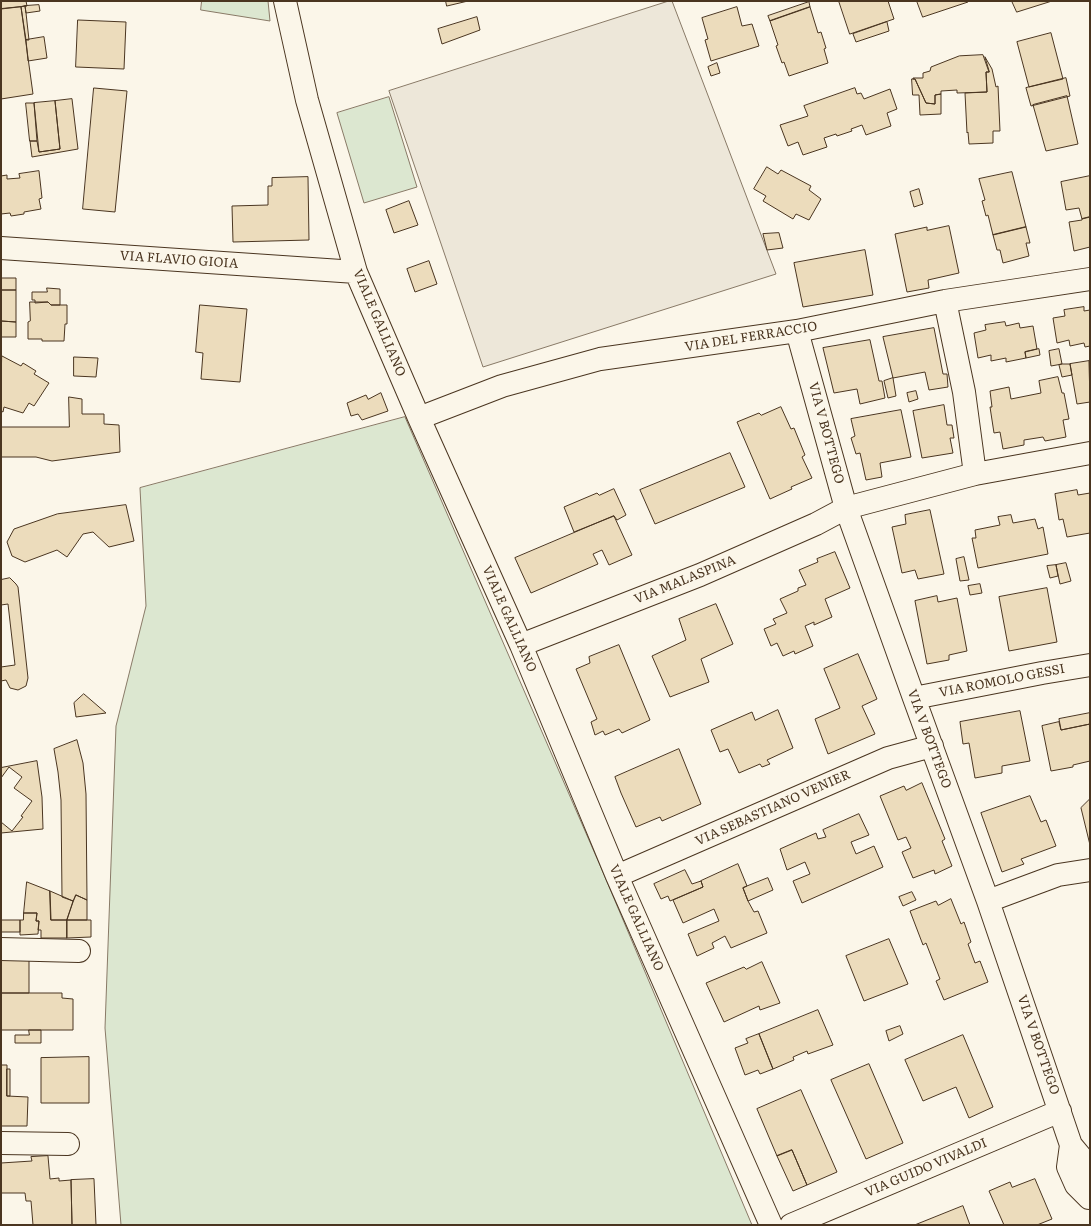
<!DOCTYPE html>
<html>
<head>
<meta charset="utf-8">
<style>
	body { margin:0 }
	#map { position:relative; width:1091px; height:1226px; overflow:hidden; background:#fbf6e9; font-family:Literata,serif }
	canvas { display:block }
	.frame { position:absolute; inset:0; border:2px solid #4a3520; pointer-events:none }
</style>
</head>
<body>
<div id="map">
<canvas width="1091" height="1226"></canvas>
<div class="frame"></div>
</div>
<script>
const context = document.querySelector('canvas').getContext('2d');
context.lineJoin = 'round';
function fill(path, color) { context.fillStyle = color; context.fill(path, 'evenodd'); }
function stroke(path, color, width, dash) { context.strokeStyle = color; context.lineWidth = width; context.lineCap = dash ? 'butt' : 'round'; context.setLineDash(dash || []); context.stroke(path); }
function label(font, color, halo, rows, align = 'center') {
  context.font = font + ' Literata,serif'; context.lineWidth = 3; context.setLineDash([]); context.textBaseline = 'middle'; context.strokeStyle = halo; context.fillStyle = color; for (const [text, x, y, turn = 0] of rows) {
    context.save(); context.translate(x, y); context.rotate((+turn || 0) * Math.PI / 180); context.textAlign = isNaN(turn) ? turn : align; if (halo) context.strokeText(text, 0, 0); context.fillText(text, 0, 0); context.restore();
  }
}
const green = new Path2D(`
	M202,1H268L270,21L201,10Z
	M389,97L417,187L364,203L337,113Z
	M405,417L599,863L752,1225H121L105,1028L116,726L146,606L140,488Z`);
fill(green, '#dce7d0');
stroke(green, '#887966', 1);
const parking = new Path2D(`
	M669,1H672L776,274L483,367L389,91Z`);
fill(parking, '#ede7d9');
stroke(parking, '#887966', 1);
const building = new Path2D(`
	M1,1H26L27,6L1,9Z
	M446,1H468L447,6Z
	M839,1H888L894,19L850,34Z
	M917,1H968V2L923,17Z
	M1012,1H1052L1017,12Z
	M809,2L810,7L770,21L768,16Z
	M39,5L40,11L26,13L25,6Z
	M25,6L26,13L29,40H26L21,7Z
	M21,7L33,94L1,99V9Z
	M737,7L742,26L752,24L759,46L711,61L705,40L708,39L702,18Z
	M810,7L818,33L821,32L826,48L824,49L828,63L789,76L784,62L782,63L776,46L778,45L770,21Z
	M477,17L480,30L442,44L438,29Z
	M78,20L126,22L124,69L76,67Z
	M887,22L889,31L856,42L853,34Z
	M1051,33L1063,79L1029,87L1017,42Z
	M44,37L47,58L28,61L26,40Z
	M983,55L989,72H986L987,92L957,93V90L941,91V94L935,95V104L926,103L915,79H913V78H923V73L930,71L931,67L959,56Z
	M985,57L992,69L996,87L998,86L1000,131H993V143L969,144L968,132L967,133L965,93L987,92L986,72H989Z
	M717,63L720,73L711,76L708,67Z
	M1066,78L1070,96L1031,106L1026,88Z
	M912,79H915L926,103L935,104V95L941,94V114L920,115L919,95H913Z
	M94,88L127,91L115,212L83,209Z
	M855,88L857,94L861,93L864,99L890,89L897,109L887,113L891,126L866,135L862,125L851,129L852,131L837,136L836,134L824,138L827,147L803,155L798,142L788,146L780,125L808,116L804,106Z
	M1067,96L1078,144L1046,151L1033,105Z
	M72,99L78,149L32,157L30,141H37L39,152L60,149L55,101Z
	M55,101L60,149L39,152L34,103Z
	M26,103H34L37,141H30Z
	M767,167L778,174L781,170L811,186L809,190L821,199L809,220L796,214L793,219L763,201L766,196L754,189Z
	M39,171L42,198L39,199L41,209L24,212V214L11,216L10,213L1,214V176L7,175V179L20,178L19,174Z
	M1012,172L1026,227L993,235L988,215L986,216L982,201L985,200L979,179Z
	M1090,176V217L1082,219L1079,208L1066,210L1061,182Z
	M308,177L309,240L233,242L232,206L268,205V186H272V178Z
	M919,189L923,204L914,207L910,192Z
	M409,201L418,225L394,233L386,210Z
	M1090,217V247L1074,251L1069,222L1082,220V219Z
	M949,226L959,273L928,280L929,288L907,292L895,234L927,227V230Z
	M1026,227L1030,243H1026L1029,256L1003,263L1000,250H997L993,235Z
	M779,233L783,248L767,250L763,234Z
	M865,250L873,295L803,307L794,263Z
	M429,261L437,284L415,292L407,269Z
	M1,278H16V290H1Z
	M47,288L60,289V305H51L48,302L35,303V300H32V292H47Z
	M1,290H16V322L1,321Z
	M30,302H48L51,305H67V324H65L64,341H42V339H28V322L30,321Z
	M200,305L247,309L240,382L201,379L203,353L196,352Z
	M1084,307V311L1090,310V346L1085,347L1084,343L1070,346L1069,340L1057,343L1053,318L1065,316L1064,310Z
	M1,321L16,322V337H1Z
	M1005,322L1006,326L1019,323L1020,328L1033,326L1037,349L1025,352L1026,358L1006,362V358L991,361V355L978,358L974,333L986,330L985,325Z
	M934,328L943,374H947L948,387L929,390L925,372L893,378L883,337Z
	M870,340L879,381H882L885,398L860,404L857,389L834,393L823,348Z
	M1039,349L1040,355L1026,358L1025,352Z
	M1059,349L1062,364L1051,366L1049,351Z
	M2,356L21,366L23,363L36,371L34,374L49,383L34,406L29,403L23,413L4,407L3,412L1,411Z
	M74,357L98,358L96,377L74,376Z
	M1089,361L1090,402L1077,404L1070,364Z
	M1062,364H1070L1072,375L1062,377L1059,365Z
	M1058,377L1062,393H1064L1069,419L1063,420L1066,437L1045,441L1043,437L1024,440V445L1003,449L1000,432L994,433L990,407H992L990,391L1009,387L1011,399L1041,393L1039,381Z
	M893,378L896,396L888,398L884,381Z
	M916,391L918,399L909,402L907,393Z
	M381,393L388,411L362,420L358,414L351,416L347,403L366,395L368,399Z
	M69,397L82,399V414H104V424L119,425L120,452L52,461L36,457H1V427H69Z
	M944,405L947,425H952L954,438H950L953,453L922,458L913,411Z
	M781,407L791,429L794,428L805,455L802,457L812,478L791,487L792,489L770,499L737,422L759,413L761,415Z
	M901,410L911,457L880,463L882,477L866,480L860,453L856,454L851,438L855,436L851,419Z
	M730,453L745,487L655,524L640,490Z
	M614,489L626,515L617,520L614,516L574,532L564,507L597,493L599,495Z
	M1077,490L1078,495L1090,493V533L1067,537L1063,519L1059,520L1055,494Z
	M126,505L134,541L109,547L93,532L83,534L67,557L57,550L25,562L12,556L7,542L14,529L57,514Z
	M930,510L944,574L918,579L915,570L902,573L892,527L906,524L905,515Z
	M1011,515L1013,523L1035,519L1038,529L1043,527L1048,554L978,568L972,538H976L975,530L1000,525L998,517Z
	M614,516L632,555L609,565L602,550L593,554L598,564L531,593L515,558Z
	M835,552L850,588L825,599L832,617L814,625V622L805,626L813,646L795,654L794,651L783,656L777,643L771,646L764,629L776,624L773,619L787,613L780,599L798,591V588L806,585L799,570L818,562L817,559Z
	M964,557L969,580L960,581L956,559Z
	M1066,563L1071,581L1060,584L1056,565Z
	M1056,565L1058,576L1050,578L1047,566Z
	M10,578L16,584L18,587L28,678L26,686L18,690L10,688L6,680L1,681V667L15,665L8,604L1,605V580Z
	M980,584L982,593L970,595L968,586Z
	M1047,588L1057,642L1009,651L999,597Z
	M937,596L938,602L957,598L967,651L949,655V660L927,664L915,601Z
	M716,604L733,644L701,659L709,682L670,697L652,656L686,640L679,619Z
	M619,645L650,720L622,733L619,729L605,735L603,731L595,735L591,722L597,719L576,669L590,663L589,657Z
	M858,654L877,699L862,706L875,734L828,754L815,719L840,708L824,669Z
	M84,694L106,713L76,717L74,703Z
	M778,710L793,748L767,760L770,764L762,767L760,764L739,773L728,749L720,752L711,730L752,712L755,720Z
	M1020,711L1030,761L1002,766V773L975,778L969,743L963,744L960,722Z
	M1090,713V724L1061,730L1059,719Z
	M1059,722L1061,730L1090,724V761L1073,765V767L1051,771L1042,726Z
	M77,740L83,763L86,794L87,900L76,895L73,901L62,897L61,800L58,772L54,749Z
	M679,749L701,804L662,821L660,817L636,827L621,793L615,777Z
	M37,761L42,797L43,829L1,833V822L12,831L23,817L21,816L32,801L14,788L22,777L9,767L1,778V768Z
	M922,783L945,839L942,841L952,866L935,874L934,870L913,878L902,852L911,848L906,837L898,840L880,796L904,786L906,790Z
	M1030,796L1041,822L1046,820L1056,846L1021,859L1024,864L1002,872L981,813Z
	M1090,799V845L1081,808Z
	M859,814L869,835L851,842L856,854L874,846L883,867L802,903L793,881L810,874L805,862L787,870L780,849L816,833L818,839L826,837L823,830Z
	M738,864L747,886L743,888L748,901L754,912L758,911L767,933L731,948L725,936L712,943L714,948L697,956L688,934L719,921L714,909L683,923L673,900L703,887L701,881Z
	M685,870L692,884L701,881L703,887L670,901L668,896L661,899L654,884Z
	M768,878L773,890L748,901L743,888Z
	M27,882L50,891L51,920H67V938H41V930H38L39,921H36L37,913H24Z
	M50,891L73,901L67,920H51Z
	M912,892L916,900L903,906L899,897Z
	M76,895L87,900V920H67Z
	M951,899L961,924L964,922L971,942L968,944L975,963L980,961L988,982L944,1000L936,981L940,979L926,943L923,945L910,911L936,901L938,905Z
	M24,913H37L36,921H39L38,934L20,935V920H23Z
	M1,920H20V932H1Z
	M67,920H91V937L67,938Z
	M889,939L908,984L864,1001L846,956Z
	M1,956H29V993H1Z
	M762,962L780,1003L760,1010L759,1006L724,1022L706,983L744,967L746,969Z
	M1,993H62V998L73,999V1030H1Z
	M818,1010L833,1045L808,1054L807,1051L793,1057L794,1060L773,1069L759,1034Z
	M900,1026L903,1034L889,1041L886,1031Z
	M29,1030H41V1043H15V1035H29Z
	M759,1034L773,1069L760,1074L758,1070L745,1075L735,1048L748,1043L746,1039Z
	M963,1035L993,1107L969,1118L956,1087L923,1101L905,1060Z
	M89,1057V1103H41V1058Z
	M869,1064L903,1143L866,1159L831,1080Z
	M1,1065H7V1096L28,1097L27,1126H1Z
	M7,1069H10V1096H7Z
	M801,1090L837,1172L807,1185L792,1150L777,1156L757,1109Z
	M792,1150L807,1185L793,1191L777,1156Z
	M48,1156L50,1179L59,1178V1181L71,1180L72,1225H33L31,1201H26L25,1193H1V1163L32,1161L31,1157Z
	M94,1179L96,1225H72L71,1180Z
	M1035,1179L1052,1219L1037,1225H1004L989,1191L1010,1182L1012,1187Z
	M963,1206L970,1225H915Z`);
fill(building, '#ecdcbc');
stroke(building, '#4a3520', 1);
const minor = new Path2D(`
	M285,1L307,100L356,272L419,418L521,645L617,876L771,1225
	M1,248L356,272
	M945,301L964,392L975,474
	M797,331L846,508L914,698L988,901L1071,1145L1086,1163L1090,1178
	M419,418L502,386L600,359L797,331L945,301L1090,279
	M521,645L700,575L816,524L846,508L975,474L1090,453
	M914,698L1042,673L1090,665
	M617,876L888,758L932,746
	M988,901L1058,875L1090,870
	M1,949L79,951
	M1,1143L68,1144
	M1071,1145L1068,1167L1076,1185L1089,1198
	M791,1225L1060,1111`);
stroke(minor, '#4a3520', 24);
stroke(minor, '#fbf6e9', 22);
label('13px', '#4a3520', '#fbf6e9', [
	["VIA FLAVIO GIOIA",179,260,4],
	["VIALE GALLIANO",379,323,67],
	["VIA DEL FERRACCIO",751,337,-9],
	["VIA V BOTTEGO",826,433,75],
	["VIA MALASPINA",685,580,-22],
	["VIALE GALLIANO",509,619,66],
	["VIA ROMOLO GESSI",1002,681,-11],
	["VIA V BOTTEGO",929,739,70],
	["VIA SEBASTIANO VENIER",773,808,-24],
	["VIALE GALLIANO",636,918,66],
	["VIA V BOTTEGO",1038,1045,71],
	["VIA GUIDO VIVALDI",926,1168,-23]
]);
</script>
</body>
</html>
